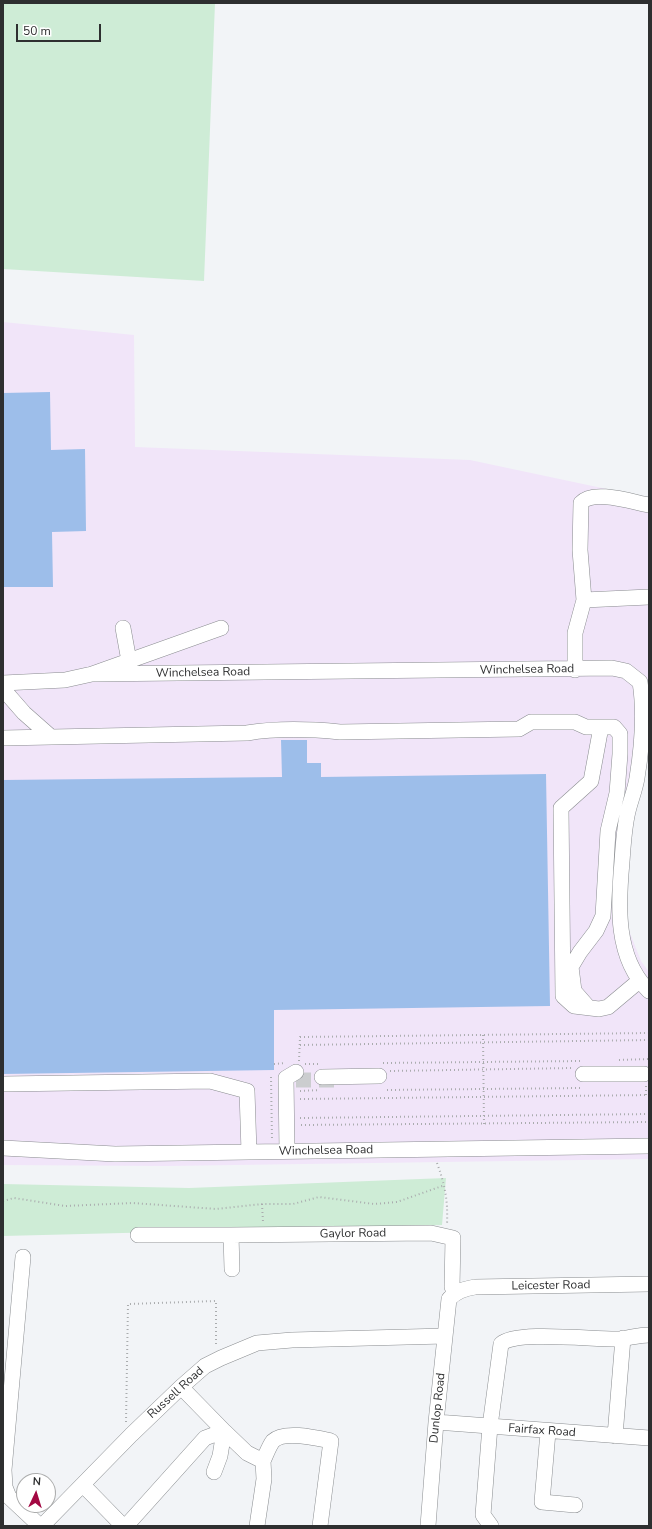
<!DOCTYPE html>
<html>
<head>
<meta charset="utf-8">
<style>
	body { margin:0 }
	#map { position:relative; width:652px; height:1529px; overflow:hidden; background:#f2f4f7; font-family:"Nunito Sans",sans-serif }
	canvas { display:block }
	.frame { position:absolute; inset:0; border:4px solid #2e2f30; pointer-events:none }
	.north { position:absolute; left:16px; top:1473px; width:40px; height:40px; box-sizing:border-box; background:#fff; border:1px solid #abacac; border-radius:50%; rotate:4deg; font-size:11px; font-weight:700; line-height:16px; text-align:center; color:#2e2f30 }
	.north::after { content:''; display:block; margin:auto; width:14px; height:18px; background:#a30842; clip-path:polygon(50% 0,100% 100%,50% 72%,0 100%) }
	.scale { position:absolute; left:16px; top:24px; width:85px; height:18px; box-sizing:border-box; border:2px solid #2e2f30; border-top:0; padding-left:5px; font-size:12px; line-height:14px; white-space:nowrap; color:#2e2f30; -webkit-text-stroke:3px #fff; paint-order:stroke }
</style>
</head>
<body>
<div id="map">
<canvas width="652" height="1529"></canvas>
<div class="frame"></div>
<div class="north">N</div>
<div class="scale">50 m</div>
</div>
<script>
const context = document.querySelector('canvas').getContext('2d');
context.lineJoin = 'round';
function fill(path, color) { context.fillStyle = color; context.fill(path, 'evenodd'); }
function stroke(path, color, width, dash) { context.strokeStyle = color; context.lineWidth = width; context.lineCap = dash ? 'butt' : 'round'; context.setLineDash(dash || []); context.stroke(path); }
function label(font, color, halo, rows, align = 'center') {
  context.font = font + ' "Nunito Sans",sans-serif'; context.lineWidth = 3; context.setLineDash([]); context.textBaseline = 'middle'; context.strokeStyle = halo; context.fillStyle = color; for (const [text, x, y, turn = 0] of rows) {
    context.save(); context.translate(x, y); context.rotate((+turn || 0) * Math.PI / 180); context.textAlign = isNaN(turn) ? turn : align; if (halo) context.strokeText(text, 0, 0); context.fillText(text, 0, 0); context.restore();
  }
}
fill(new Path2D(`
	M3,322L134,335L135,447L470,460L649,498V701L631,815L624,885L628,928L641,961L649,972V1159L167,1166L3,1165Z`), '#f1e5f9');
fill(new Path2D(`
	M3,3H215L204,281L3,269Z
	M446,1178L442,1225L3,1236V1184L189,1188Z`), '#ceecd6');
fill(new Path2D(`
	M50,392L51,450L85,449L86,531L52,532L53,587H3V393Z
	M281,740H307V763H321V777L546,774L550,1006L274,1010V1070L3,1074V780L282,777Z`), '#9dbeea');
stroke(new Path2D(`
	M296,1080H335`), '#cbcdcf', 15, [15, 8]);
const minor = new Path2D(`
	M584,600L649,597
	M123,628L129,661
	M575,670V633L584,600L580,550L581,503C593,489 632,502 649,505
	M92,674L612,668L626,671L640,682C645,713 642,747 637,778C635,791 629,804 627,816C624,831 623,847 622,862C618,905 615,958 649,991
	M3,683L65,680L92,674L221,628
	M3,689L24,713L50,736
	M601,727L591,781L561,808L563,996L574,1006L599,1009L608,1007L639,981
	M3,738L247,733C278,728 309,729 340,732L519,729L531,722H575L586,727H614L620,734V754L617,793L608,831L603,916L596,931L580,952L571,967L574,991L588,1007
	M583,1074H644
	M322,1077L379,1076
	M3,1084L210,1081L247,1091L249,1152
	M3,1148L115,1154L649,1146
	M287,1151L286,1078L296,1072
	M138,1235H231
	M23,1257L4,1470L5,1487L9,1497L40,1526
	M232,1269L231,1235L431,1233L453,1238L452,1287L455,1293
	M181,1387L224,1431L220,1456L214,1472
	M436,1422L649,1438
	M548,1432L542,1502L575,1505
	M615,1436L623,1338
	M263,1461C266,1455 269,1446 273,1441C284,1430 317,1438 331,1441L320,1526
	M83,1485L123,1526
	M42,1526L131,1435L181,1387L205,1366L221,1358L257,1343L292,1340L445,1336
	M126,1526L205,1438L224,1431L247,1453L263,1461L264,1479L257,1526
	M428,1526L436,1422L449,1299C457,1291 464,1289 475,1287L649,1284
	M491,1526L483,1515L490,1426L501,1344C516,1330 595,1340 619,1339C629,1338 639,1335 649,1335`);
stroke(minor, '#8a8d90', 16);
stroke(new Path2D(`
	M483,1035L484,1124
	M300,1045L649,1040
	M619,1060L649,1059
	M299,1061L300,1037L649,1033
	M383,1063L581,1061
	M274,1064L285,1063
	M305,1064H319
	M390,1071L572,1068
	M271,1077L272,1140
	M646,1086V1095
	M387,1090L580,1088
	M300,1091L320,1090
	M300,1099L649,1095
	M300,1118L649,1114
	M301,1125L649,1122
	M437,1163C445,1185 448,1200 447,1224
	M3,1201L14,1198L65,1206L133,1203L216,1209L262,1204H293L319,1197L374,1204L397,1202L445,1185
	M262,1204L263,1222
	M126,1422L128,1304L216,1301V1346`), '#aaacae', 2, [1, 3]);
stroke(minor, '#fff', 15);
label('12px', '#2e2f30', '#fff', [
	["Winchelsea Road",527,670,-1],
	["Winchelsea Road",203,673,-1],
	["Winchelsea Road",326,1151,-1],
	["Gaylor Road",353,1234,-1],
	["Leicester Road",551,1286,-1],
	["Russell Road",176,1393,-42],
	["Dunlop Road",438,1408,-84],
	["Fairfax Road",542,1431,4]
]);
</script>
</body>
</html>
